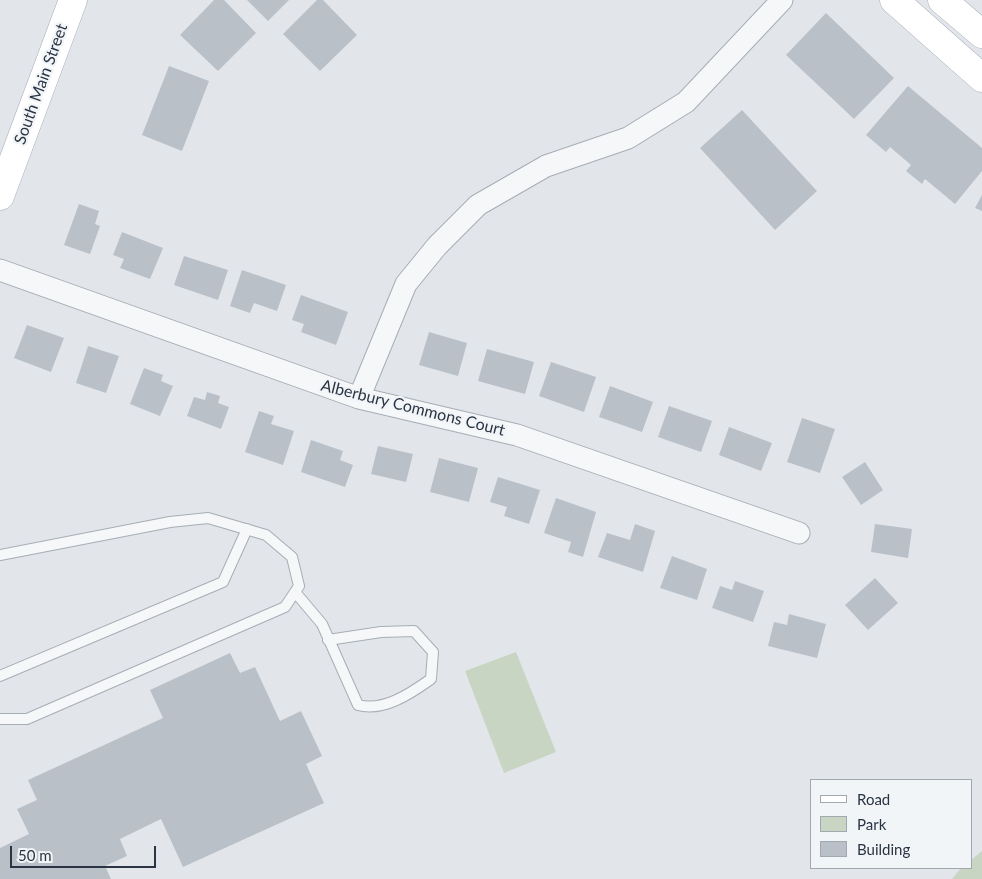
<!DOCTYPE html>
<html>
<head>
<meta charset="utf-8">
<style>
	body { margin:0 }
	#map { position:relative; width:982px; height:879px; overflow:hidden; background:#e2e6eb; font-family:Lato,sans-serif }
	canvas { display:block }
	.legend { position:absolute; left:810px; top:779px; width:162px; height:90px; box-sizing:border-box; background:#f2f5f8; border:1px solid #a2a8b0; margin:0; padding:6px 9px; list-style:none; font-size:15px; color:#2a3443 }
	.legend li { display:flex; align-items:center; gap:10px; height:25px }
	.legend b { width:25px; border:1px solid #a2a8b0 }
	.scale { position:absolute; left:10px; top:846px; width:146px; height:22px; box-sizing:border-box; border:2px solid #2a3443; border-top:0; padding-left:6px; font-size:15px; line-height:18px; white-space:nowrap; color:#2a3443; -webkit-text-stroke:4px #f2f5f8; paint-order:stroke }
</style>
</head>
<body>
<div id="map">
<canvas width="982" height="879"></canvas>
<ul class="legend">
<li><b style="height:6px;background:#fff"></b>Road</li>
<li><b style="height:14px;background:#c9d5c3"></b>Park</li>
<li><b style="height:14px;background:#bac0c8"></b>Building</li>
</ul>
<div class="scale">50 m</div>
</div>
<script>
const context = document.querySelector('canvas').getContext('2d');
context.lineJoin = 'round';
function fill(path, color) { context.fillStyle = color; context.fill(path, 'evenodd'); }
function stroke(path, color, width, dash) { context.strokeStyle = color; context.lineWidth = width; context.lineCap = dash ? 'butt' : 'round'; context.setLineDash(dash || []); context.stroke(path); }
function label(font, color, halo, rows, align = 'center') {
  context.font = font + ' Lato,sans-serif'; context.lineWidth = 4.5; context.setLineDash([]); context.textBaseline = 'middle'; context.strokeStyle = halo; context.fillStyle = color; for (const [text, x, y, turn = 0] of rows) {
    context.save(); context.translate(x, y); context.rotate((+turn || 0) * Math.PI / 180); context.textAlign = isNaN(turn) ? turn : align; if (halo) context.strokeText(text, 0, 0); context.fillText(text, 0, 0); context.restore();
  }
}
fill(new Path2D(`
	M516,652L556,752L504,773L465,671Z
	M982,851V879H952L961,868H971V860Z`), '#c9d5c3');
fill(new Path2D(`
	M214,0H224L256,33L218,71L180,35Z
	M247,0H289L268,21Z
	M317,0H323L357,35L320,71L283,34Z
	M826,13L894,78L854,119L786,55Z
	M169,66L209,81L182,151L142,135Z
	M908,86L982,148V171L955,204L925,179L922,184L906,171L911,165L890,147L886,152L866,135Z
	M742,110L817,191L775,230L700,148Z
	M982,195V211L975,208Z
	M79,204L99,211L95,224L100,226L90,254L64,245Z
	M122,232L163,248L150,279L120,268L124,259L113,255Z
	M184,256L228,270L218,300L174,285Z
	M242,270L286,285L277,311L254,303L250,313L230,306Z
	M301,295L348,312L336,345L301,332L304,324L292,320Z
	M27,325L64,338L51,372L14,358Z
	M429,332L467,343L458,376L419,365Z
	M88,346L119,356L106,393L76,383Z
	M487,349L534,362L525,394L478,381Z
	M551,362L596,377L584,412L539,396Z
	M144,368L163,375L161,381L173,386L160,416L130,404Z
	M610,386L653,402L642,432L599,417Z
	M207,392L220,396L218,403L229,407L221,429L187,416L194,397L205,400Z
	M669,406L712,421L701,452L658,437Z
	M259,411L274,416L271,424L294,431L283,465L245,452Z
	M802,418L835,429L820,473L787,462Z
	M729,427L772,443L761,471L719,455Z
	M311,440L343,451L340,460L353,465L345,487L301,472Z
	M378,446L413,454L406,482L371,474Z
	M439,458L478,468L469,502L430,492Z
	M865,462L883,490L861,505L842,477Z
	M498,477L540,490L529,524L504,516L507,507L490,502Z
	M556,498L596,512L583,557L568,552L571,542L544,533Z
	M635,524L655,531L643,572L598,557L607,533L630,540Z
	M875,524L912,529L908,558L871,552Z
	M672,556L707,569L697,600L660,588Z
	M875,578L898,603L868,630L845,605Z
	M735,581L764,591L753,622L712,608L720,586L732,590Z
	M789,614L826,624L817,658L768,646L774,622L787,625Z
	M230,653L240,673L255,667L280,721L301,711L322,756L306,764L324,803L183,867L161,819L120,839L127,856L105,866L111,879H0V848L29,834L17,809L37,800L28,780L163,718L150,690Z`), '#bac0c8');
const service = new Path2D(`
	M0,555L170,522L208,518L266,535L292,557L299,586L285,607L27,719H0
	M295,592L322,624L358,705C383,712 410,694 431,679L433,652L414,631L381,632L328,640
	M0,676L223,582L247,529`);
const minor = new Path2D(`
	M0,270L359,398L517,435L799,533
	M359,398L406,284L437,246L478,205L546,166L628,138L686,102L782,0`);
const secondary = new Path2D(`
	M894,0L982,78
	M942,0L982,34`);
const primary = new Path2D(`
	M0,196L73,0`);
stroke(service, '#a7adb5', 12);
stroke(minor, '#a7adb5', 23);
stroke(secondary, '#a7adb5', 29);
stroke(primary, '#a1abb7', 29);
stroke(service, '#f5f7f9', 10);
stroke(minor, '#f5f7f9', 21);
stroke(secondary, '#fff', 28);
stroke(primary, '#fff', 28);
label('16px', '#2a3443', '#f2f5f8', [
	["South Main Street",41,84,-70],
	["Alberbury Commons Court",413,408,14]
]);
</script>
</body>
</html>
